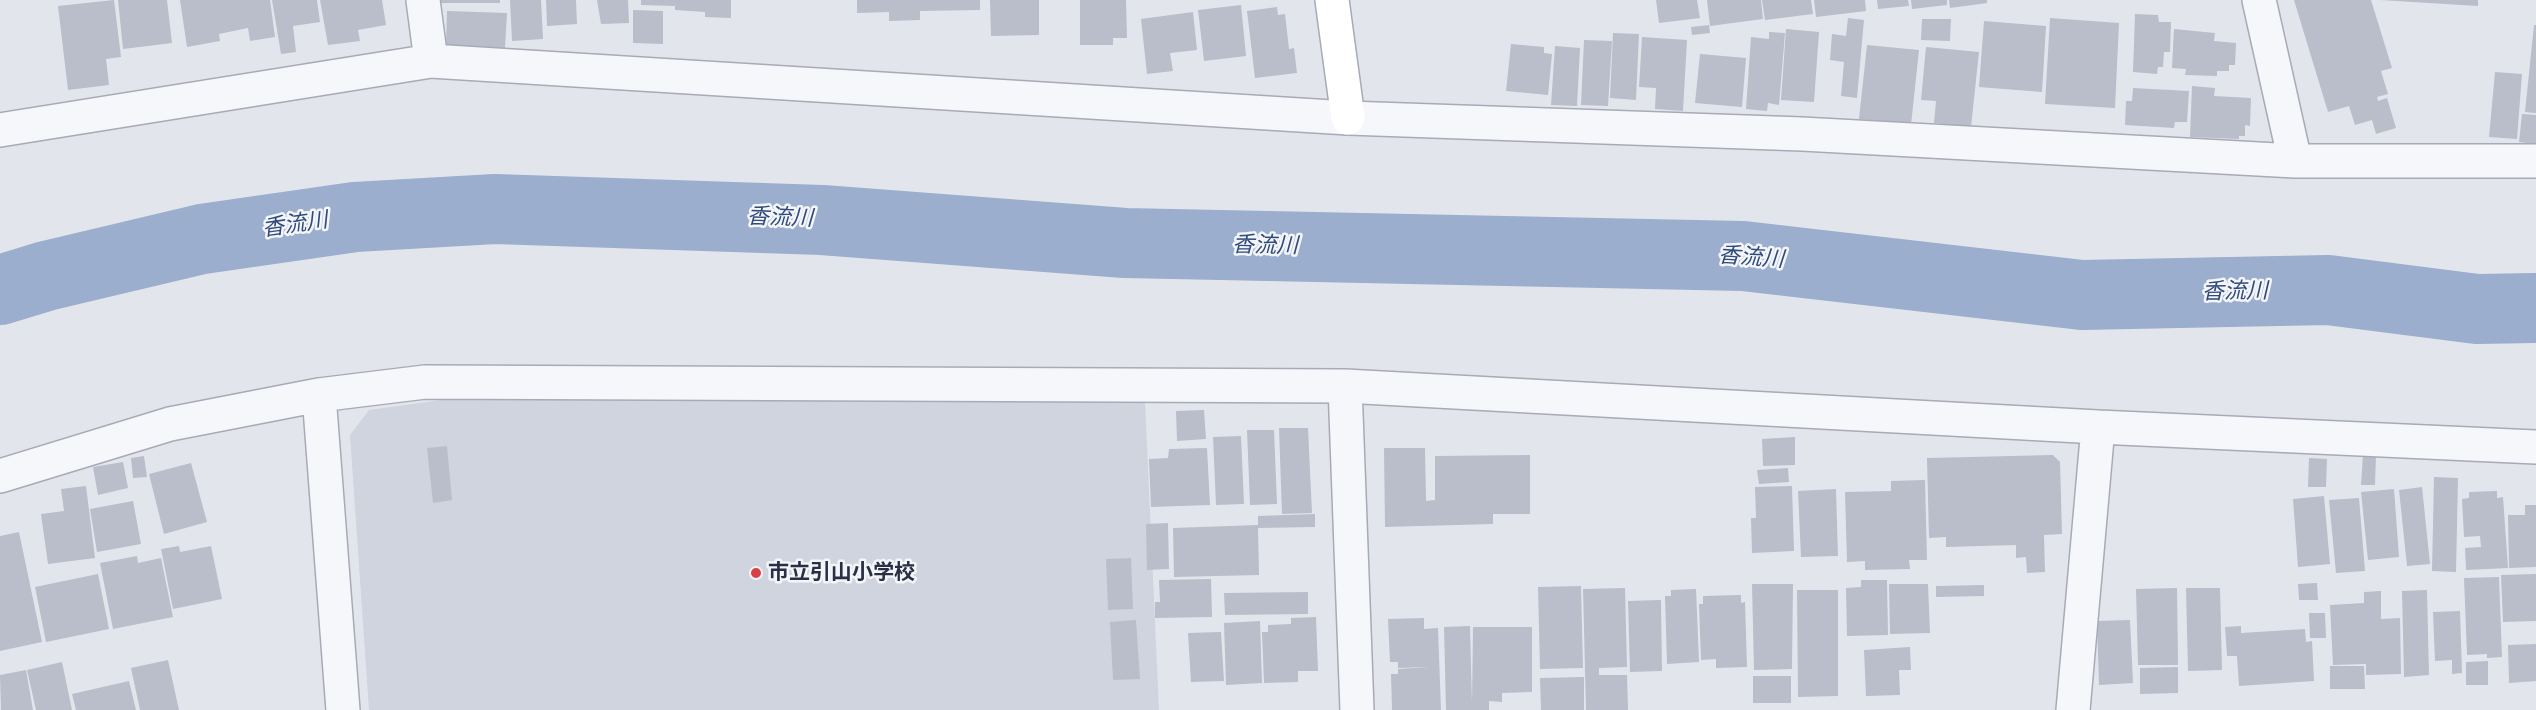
<!DOCTYPE html>
<html>
<head>
<meta charset="utf-8">
<style>
	body { margin:0 }
	canvas { display:block; background:#e3e5ec }
</style>
</head>
<body>
<canvas width="2536" height="710"></canvas>
<script>
const context = document.querySelector('canvas').getContext('2d');
context.lineJoin = 'round';
function fill(path, color) { context.fillStyle = color; context.fill(path, 'evenodd'); }
function stroke(path, color, width, dash) { context.strokeStyle = color; context.lineWidth = width; context.lineCap = dash ? 'butt' : 'round'; context.setLineDash(dash || []); context.stroke(path); }
function label(font, color, halo, rows, align = 'center') {
  context.font = font + ' "Fira Sans Condensed","Noto Sans JP",sans-serif'; context.lineWidth = 5; context.setLineDash([]); context.textBaseline = 'middle'; context.strokeStyle = halo; context.fillStyle = color; for (const [text, x, y, turn = 0] of rows) {
    context.save(); context.translate(x, y); context.rotate((+turn || 0) * Math.PI / 180); context.textAlign = isNaN(turn) ? turn : align; if (halo) context.strokeText(text, 0, 0); context.fillText(text, 0, 0); context.restore();
  }
}
fill(new Path2D(`
	M449,399L1145,402L1159,710H369L350,435L369,410Z`), '#d0d4de');
stroke(new Path2D(`
	M0,290L46,276L202,239L355,217L495,209L822,220L1125,243L1743,256L2082,295L2328,290L2477,309L2536,308`), '#9caece', 70);
fill(new Path2D(`
	M114,0L121,57L106,59L109,85L68,90L58,6Z
	M118,0H167L172,43L123,49Z
	M180,0H270L275,37L250,41L248,28L219,34L220,41L187,47Z
	M272,0H317L320,22L293,26L296,52L281,54Z
	M320,0H382L386,25L358,30L360,41L328,45Z
	M437,0H500V3H437Z
	M510,0H541L543,39L512,41Z
	M546,0H576L577,24L547,26Z
	M597,0H628L629,23L601,24Z
	M641,0H731V18L705,17V12L675,10V6L641,5Z
	M857,0H980V10L920,11V20L889,21V12L857,13Z
	M990,0H1039V35L991,36Z
	M1080,0H1126L1127,38H1113V45H1080Z
	M1656,0H1697L1700,18L1659,23Z
	M1707,0H1761L1763,19L1710,26Z
	M1762,0H1811L1813,14L1765,20Z
	M1814,0H1865L1866,11L1816,17Z
	M1877,0H1908L1909,6L1878,9Z
	M1911,0H1947V5L1912,9Z
	M1949,0H1987V3L1950,8Z
	M2294,0H2371L2392,68L2381,71L2388,94L2377,97L2378,101L2387,98L2396,128L2376,134L2372,120L2355,125L2349,106L2328,112Z
	M2380,0H2478V6Z
	M1241,5L1246,56L1204,61L1198,10Z
	M1277,7L1278,15L1285,14L1289,49L1294,48L1297,73L1255,78L1247,11Z
	M633,10L663,11V44L633,43Z
	M447,11L507,13L505,48L446,46Z
	M1193,12L1197,50L1170,53L1173,71L1147,74L1141,19Z
	M2135,14L2158,15L2159,22H2171L2170,52H2164L2163,67H2158L2157,74L2133,72Z
	M1848,18L1864,20L1857,98L1841,96L1844,62L1830,60L1832,34L1846,36Z
	M2050,18L2119,23L2115,108L2045,104Z
	M1922,19H1951L1950,41L1921,40Z
	M1984,21L2046,26L2042,92L1979,87Z
	M1709,25L1710,33L1692,35L1691,27Z
	M2534,25H2536V113L2525,112Z
	M1786,29L1819,32L1814,102L1781,100Z
	M2174,29L2215,33L2214,41L2236,43L2235,65H2229V71H2217V76L2185,75L2186,69L2172,68Z
	M1769,32L1785,33L1779,105L1768,103L1767,111L1746,109L1751,37L1769,39Z
	M1613,33L1639,34L1636,100L1610,98Z
	M1642,37L1687,40L1683,111L1655,109L1656,88L1639,87Z
	M1584,40L1612,41L1608,106L1581,105Z
	M1511,44L1544,47V53L1552,54L1548,95L1506,91Z
	M1867,45L1919,50L1911,125L1859,119Z
	M1555,46L1580,48L1577,106L1551,105Z
	M1926,47L1979,52L1971,127L1934,123L1936,101L1921,100Z
	M1700,54L1746,58L1742,107L1695,103Z
	M2495,72L2522,74L2517,139L2489,137Z
	M2192,86L2215,88L2214,96L2251,98L2250,126L2245,125V136H2239V139L2190,137Z
	M2133,88L2189,91L2187,122H2175L2174,128L2125,125L2126,101H2132Z
	M2522,114L2536,115V144L2519,142Z
	M1204,410L1206,439L1177,441L1176,411Z
	M1279,428H1308L1312,513L1282,514Z
	M1247,430H1274L1277,504L1250,505Z
	M1241,436L1244,504L1216,505L1213,437Z
	M1795,437V465L1763,466L1762,439Z
	M447,446L452,500L433,503L427,448Z
	M1207,448L1210,505L1151,507L1149,459L1168,458L1169,449Z
	M1384,448H1425L1426,501L1435,500V456L1530,455V514H1493V524L1385,527Z
	M2363,454L2376,455L2375,485H2361Z
	M2053,455L2060,462L2062,534L2044,535L2045,572L2027,573L2026,557L2016,558V545L1946,547V537L1929,538L1927,458Z
	M144,456L147,477L133,478L131,458Z
	M2309,458L2327,459L2326,487H2308Z
	M123,462L128,488L98,495L93,467Z
	M191,463L207,522L164,534L149,474Z
	M1788,468L1789,482L1759,484L1757,470Z
	M2434,477L2458,478L2456,572L2432,571Z
	M1925,480L1927,560H1909L1910,569L1865,570V561L1847,562L1845,492L1891,491V481Z
	M86,486L95,558L48,564L41,514L64,511L61,489Z
	M1792,486L1794,551L1752,553L1751,518H1756L1755,487Z
	M2422,487L2430,564L2407,566L2399,490Z
	M1836,489L1838,556L1801,557L1798,491Z
	M2394,489L2399,557L2368,560L2361,492Z
	M2497,491V498L2503,497L2508,568L2466,570L2465,548L2481,547L2480,536L2464,537L2462,499L2469,498V492Z
	M2324,496L2330,564L2298,567L2293,499Z
	M2359,498L2365,571L2336,573L2329,500Z
	M133,501L141,544L97,552L90,509Z
	M2525,505H2536V567L2509,568L2508,515H2525Z
	M1315,514V527L1258,528L1259,575L1174,577L1173,528L1258,525V516Z
	M1168,523L1169,569L1147,570L1146,524Z
	M19,532L42,642L0,651V536Z
	M179,546L180,552L211,546L222,599L173,609L161,549Z
	M137,556L138,563L161,558L173,617L113,629L100,563Z
	M1131,558L1133,609L1108,610L1106,559Z
	M98,574L109,629L46,642L35,587Z
	M2536,574V621L2503,622L2501,575Z
	M2499,577L2502,657L2487,658V654L2467,655L2464,578Z
	M1211,579L1212,617L1155,618V602H1160L1159,580Z
	M1861,580H1887L1888,635L1847,636L1846,588L1861,587Z
	M2317,583L2318,600H2299L2298,584Z
	M1752,584H1793L1792,669L1754,670Z
	M1889,584H1928L1930,633L1890,634Z
	M1984,585V596L1936,597V586Z
	M1581,586L1583,668L1540,669L1538,587Z
	M1625,588L1627,667L1599,668V675H1627L1628,710H1586L1583,589Z
	M2177,588L2178,665H2138L2136,589Z
	M2186,588H2220L2222,670L2188,671Z
	M1696,589L1699,662L1667,664L1665,596H1671V590Z
	M1797,590H1838V696L1798,697Z
	M2427,590L2429,675L2404,677L2402,591Z
	M2381,591V619L2400,618L2401,674L2366,675V664L2333,665L2330,605L2364,603V592Z
	M1308,592V614L1225,615L1224,593Z
	M1741,595V603L1745,602L1747,667L1716,668V659L1701,660L1699,604H1703V596Z
	M1661,600L1662,671L1630,672L1628,601Z
	M2460,611L2462,673L2452,674V660L2435,661L2433,612Z
	M2309,613H2325L2326,638H2310Z
	M1316,617L1318,671H1298V682L1264,683L1262,632H1268V625L1291,624V618Z
	M1424,618V629L1438,628L1441,710H1392L1391,674H1398V669L1429,667L1398,668V662H1390L1388,619Z
	M1136,620L1140,679L1113,680L1110,622Z
	M2130,620L2133,683L2099,685L2097,621Z
	M1260,621L1262,683L1226,685L1224,623Z
	M1470,626L1472,704L1473,627H1532V692L1502,693V702L1489,701V710H1446L1444,627Z
	M2241,626V633L2305,629L2306,642L2312,641L2314,681L2239,686L2237,656H2227L2225,627Z
	M1221,632L1224,681L1191,682L1188,633Z
	M2536,644V681L2509,683L2508,645Z
	M1910,647L1911,670H1899L1900,695L1866,696L1864,650Z
	M168,660L179,710H140L131,668Z
	M2488,661V685H2466V662Z
	M62,662L72,710H36L27,670Z
	M2330,666H2364L2365,689H2330Z
	M2178,667V693L2140,694V668Z
	M26,670L33,710H1L0,675Z
	M1753,676H1791V703H1753Z
	M1584,677V710H1541L1540,678Z
	M129,681L136,710H76L72,694Z`), '#b9beca');
const street = new Path2D(`
	M423,0L431,61
	M2259,0L2295,161
	M0,130L431,61L1348,118L1802,134L2295,161H2536
	M1345,386L1357,710
	M319,395L343,710
	M0,476L170,424L319,395L425,382L1345,386L2098,427L2536,447
	M2073,710L2098,427`);
const secondary = new Path2D(`
	M1332,0L1348,118`);
stroke(street, '#a7abb7', 36);
stroke(secondary, '#a7abb7', 36);
stroke(street, '#f6f7fa', 33);
stroke(secondary, '#fff', 33);
for (const [x, y, r, color] of [
	[756,573,6,"#d74147"]
]) { const dot = new Path2D(); dot.arc(x, y, r, 0, 2 * Math.PI); context.fillStyle = color; context.fill(dot); stroke(dot, '#f3f5f9', 2); }
label('bold 21px', '#293045', '#f3f5f9', [
	["市立引山小学校",768,573]
], 'left');
label('italic 22px', '#304a7c', '#f3f5f9', [
	["香流川",780,218,2],
	["香流川",295,225,-8],
	["香流川",1265,246,1],
	["香流川",1751,258,4],
	["香流川",2235,292,-1]
]);
</script>
</body>
</html>
